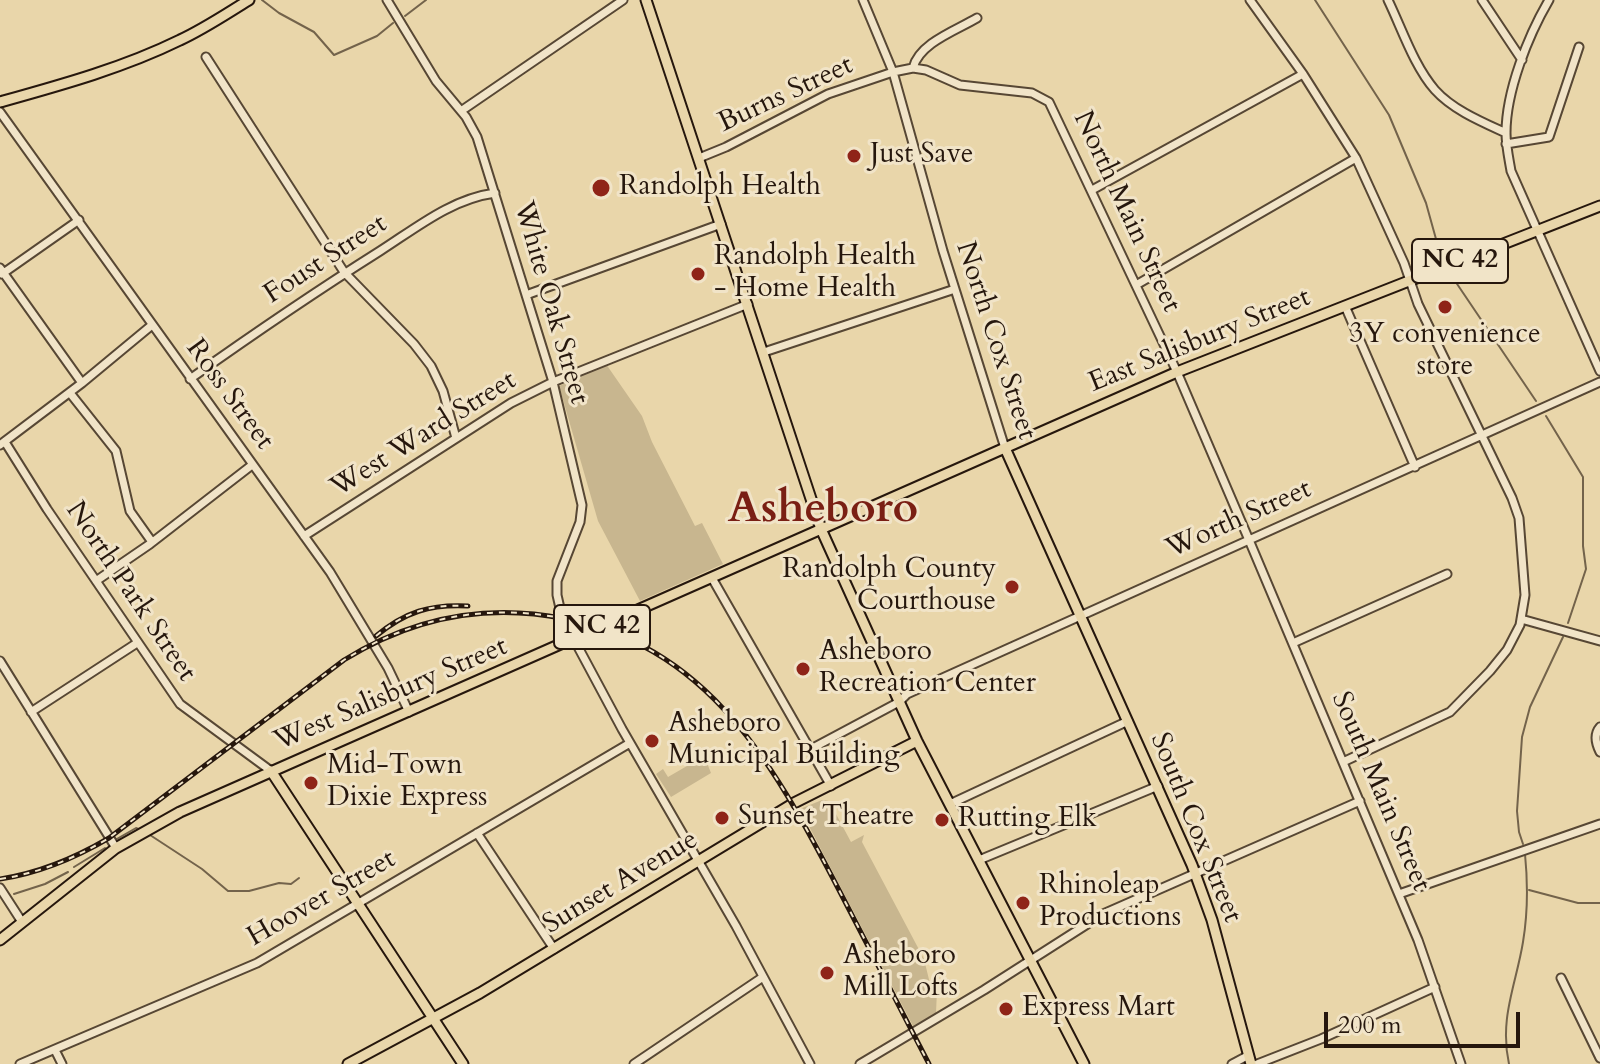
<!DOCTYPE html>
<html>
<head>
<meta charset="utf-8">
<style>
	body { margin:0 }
	#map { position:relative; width:1600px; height:1064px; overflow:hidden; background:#e9d6aa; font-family:Cardo,serif }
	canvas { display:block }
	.scale { position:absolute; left:1324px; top:1012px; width:196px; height:36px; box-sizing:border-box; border:4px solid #26170d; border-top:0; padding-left:10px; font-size:24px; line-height:28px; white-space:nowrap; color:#26170d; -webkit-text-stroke:6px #f1e4c8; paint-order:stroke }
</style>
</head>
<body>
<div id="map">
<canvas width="1600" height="1064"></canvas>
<div class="scale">200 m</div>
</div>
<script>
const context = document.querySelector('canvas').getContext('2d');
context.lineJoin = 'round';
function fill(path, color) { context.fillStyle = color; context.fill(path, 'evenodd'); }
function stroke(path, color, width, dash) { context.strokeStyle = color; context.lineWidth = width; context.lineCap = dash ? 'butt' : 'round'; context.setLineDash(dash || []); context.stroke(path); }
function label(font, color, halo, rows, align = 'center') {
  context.font = font + ' Cardo,serif'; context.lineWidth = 6; context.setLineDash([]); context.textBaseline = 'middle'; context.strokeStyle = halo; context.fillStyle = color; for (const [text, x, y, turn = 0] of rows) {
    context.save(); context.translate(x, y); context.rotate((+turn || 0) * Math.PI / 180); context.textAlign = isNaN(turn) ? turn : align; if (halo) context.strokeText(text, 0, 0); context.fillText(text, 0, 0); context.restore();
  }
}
fill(new Path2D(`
	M606,364L642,416L652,442L695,526L702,523L723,564L640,601L598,521L559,386Z
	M695,751L702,764L707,763L711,773L671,797L656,774L663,769L668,777L687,766L683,758Z
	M822,800L829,801L851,842L864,835L862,842L924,959L932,992L937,990L936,1013L913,1026L800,809Z`), '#c8b68f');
stroke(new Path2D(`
	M262,0L279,13L314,32L334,55L377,36L393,23
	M1315,0L1389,115L1426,203L1436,239
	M405,16L426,0
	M1437,250L1440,258
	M1449,272L1536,401
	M1546,416L1583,477V546L1586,569L1568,623
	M150,835L202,869L228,891H249L279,883L291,884L299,878
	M115,840L136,828L141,830
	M1523,844L1519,832L1517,811L1522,737L1530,707L1563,637
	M74,867L105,848
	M1529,890L1578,903H1600
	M14,894L45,884L68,872
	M1509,1064C1499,1018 1516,985 1523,942C1528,912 1528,884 1525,854`), '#73634b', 2);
const minor = new Path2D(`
	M387,0L436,81L466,117L477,137L553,382L582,505L580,522L557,581V595L562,617L622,729L736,926L810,1064
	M863,0L893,72L913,68L926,70L960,85L1032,93L1049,102L1177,372L1249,540L1418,940L1461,1064
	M1250,0L1303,74L1356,158L1404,263L1418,304L1512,498L1519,518L1525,595L1520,625L1507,650L1490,671L1450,712L1343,762
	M1388,0C1402,29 1414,66 1435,90C1453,110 1482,122 1506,133
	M1482,0L1522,60
	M1549,0C1528,36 1506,91 1506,133C1506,146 1509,159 1511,171L1600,371
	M206,57L344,272L414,344L431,366L443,391L456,438
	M913,68C919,43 957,30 977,18
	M461,111L623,0
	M0,112L330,572L388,668L409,712
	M1506,144L1549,137L1579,47
	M699,158L726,147L828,94L893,72L943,251L1005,448
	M1092,190L1303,74
	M0,268L82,383
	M2,274L79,220
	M1136,285L1356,158
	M526,295L721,224
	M1345,306L1415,467
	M764,352L955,289
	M190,379C252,335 315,292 380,251C416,228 451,199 495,193
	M70,393L116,451L130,511L152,542
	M5,442L47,509L180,704L271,771
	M0,445L82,383L152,325
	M304,536L511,403L553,382L748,304
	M712,578L831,786
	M96,581L150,544L252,465
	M1521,619L1600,641
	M1293,643L1447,574
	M0,661L116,848
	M31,712L137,643
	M1600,727C1594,734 1596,744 1600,752
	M809,750L899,702L907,694L1600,382
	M950,804L1128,721
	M477,833L554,949
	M979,860L1158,786
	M0,888L22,922
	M1399,894L1600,824
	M1561,978L1600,1058
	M55,1050L62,1064
	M20,1064L257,963L630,743
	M634,1064L763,977
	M860,1064L984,990L1103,914L1360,801
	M1232,1064L1249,1055
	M1257,1064L1321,1039L1435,987`);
const major = new Path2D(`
	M646,0L821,529L917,741L1084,1064
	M0,102C61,85 123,68 180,40C204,29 226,14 249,0
	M1005,448L1192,865L1212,920L1251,1064
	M271,771L463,1064
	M0,940L116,848L180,812L1177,372L1600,206
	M348,1064L480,993L794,803L917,741`);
stroke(minor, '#574734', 11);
stroke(major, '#26170d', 13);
stroke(minor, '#f1e4c8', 7);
stroke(major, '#e9d6aa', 9);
const rail = new Path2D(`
	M376,636C405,612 430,604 468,606
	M0,879C40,873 75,858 109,838L344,660C402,624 466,607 534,614C702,632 770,757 840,892C870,949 899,1007 929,1064`);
stroke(rail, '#26170d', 5);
stroke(rail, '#f1e4c8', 2, [6]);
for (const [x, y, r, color] of [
	[854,156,8,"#8f2418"],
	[601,188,10,"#8f2418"],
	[698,274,8,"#8f2418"],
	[1445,307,8,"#8f2418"],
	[1012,587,8,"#8f2418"],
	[803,669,8,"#8f2418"],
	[652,741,8,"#8f2418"],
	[311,783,8,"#8f2418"],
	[722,818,8,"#8f2418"],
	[942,820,8,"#8f2418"],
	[1023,903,8,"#8f2418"],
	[827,973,8,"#8f2418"],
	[1006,1009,8,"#8f2418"]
]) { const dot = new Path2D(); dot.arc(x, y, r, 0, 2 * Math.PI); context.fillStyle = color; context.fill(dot); stroke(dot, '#f1e4c8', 3); }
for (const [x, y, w] of [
	[1460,261,96],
	[602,627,96]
]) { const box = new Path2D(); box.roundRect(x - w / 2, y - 22, w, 44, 6); context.fillStyle = '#f1e4c8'; context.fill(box); stroke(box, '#26170d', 2); }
label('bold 26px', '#26170d', null, [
	["NC 42",1460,261],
	["NC 42",602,627]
]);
label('28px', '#26170d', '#f1e4c8', [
	["Burns Street",786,95,-25],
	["North Main Street",1126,212,65],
	["Foust Street",326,260,-33],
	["White Oak Street",550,303,74],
	["North Cox Street",995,341,72],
	["East Salisbury Street",1200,341,-22],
	["Ross Street",229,395,54],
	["West Ward Street",424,435,-32],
	["Worth Street",1239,520,-24],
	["North Park Street",130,592,56],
	["West Salisbury Street",391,695,-23],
	["South Main Street",1380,792,67],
	["South Cox Street",1195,828,68],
	["Sunset Avenue",621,883,-31],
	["Hoover Street",322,899,-30]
]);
label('28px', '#26170d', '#f1e4c8', [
	["Just Save",870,156],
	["Randolph Health",619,188],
	["Randolph Health",714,258],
	["- Home Health",714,290],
	["3Y convenience",1445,336,"center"],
	["store",1445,368,"center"],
	["Randolph County",996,571,"right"],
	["Courthouse",996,603,"right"],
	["Asheboro",819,653],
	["Recreation Center",819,685],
	["Asheboro",668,725],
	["Municipal Building",668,757],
	["Mid-Town",327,767],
	["Dixie Express",327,799],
	["Sunset Theatre",738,818],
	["Rutting Elk",958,820],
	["Rhinoleap",1039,887],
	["Productions",1039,919],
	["Asheboro",843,957],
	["Mill Lofts",843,989],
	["Express Mart",1022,1009]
], 'left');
label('bold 44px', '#7a1f14', '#f1e4c8', [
	["Asheboro",823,511]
]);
</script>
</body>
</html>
